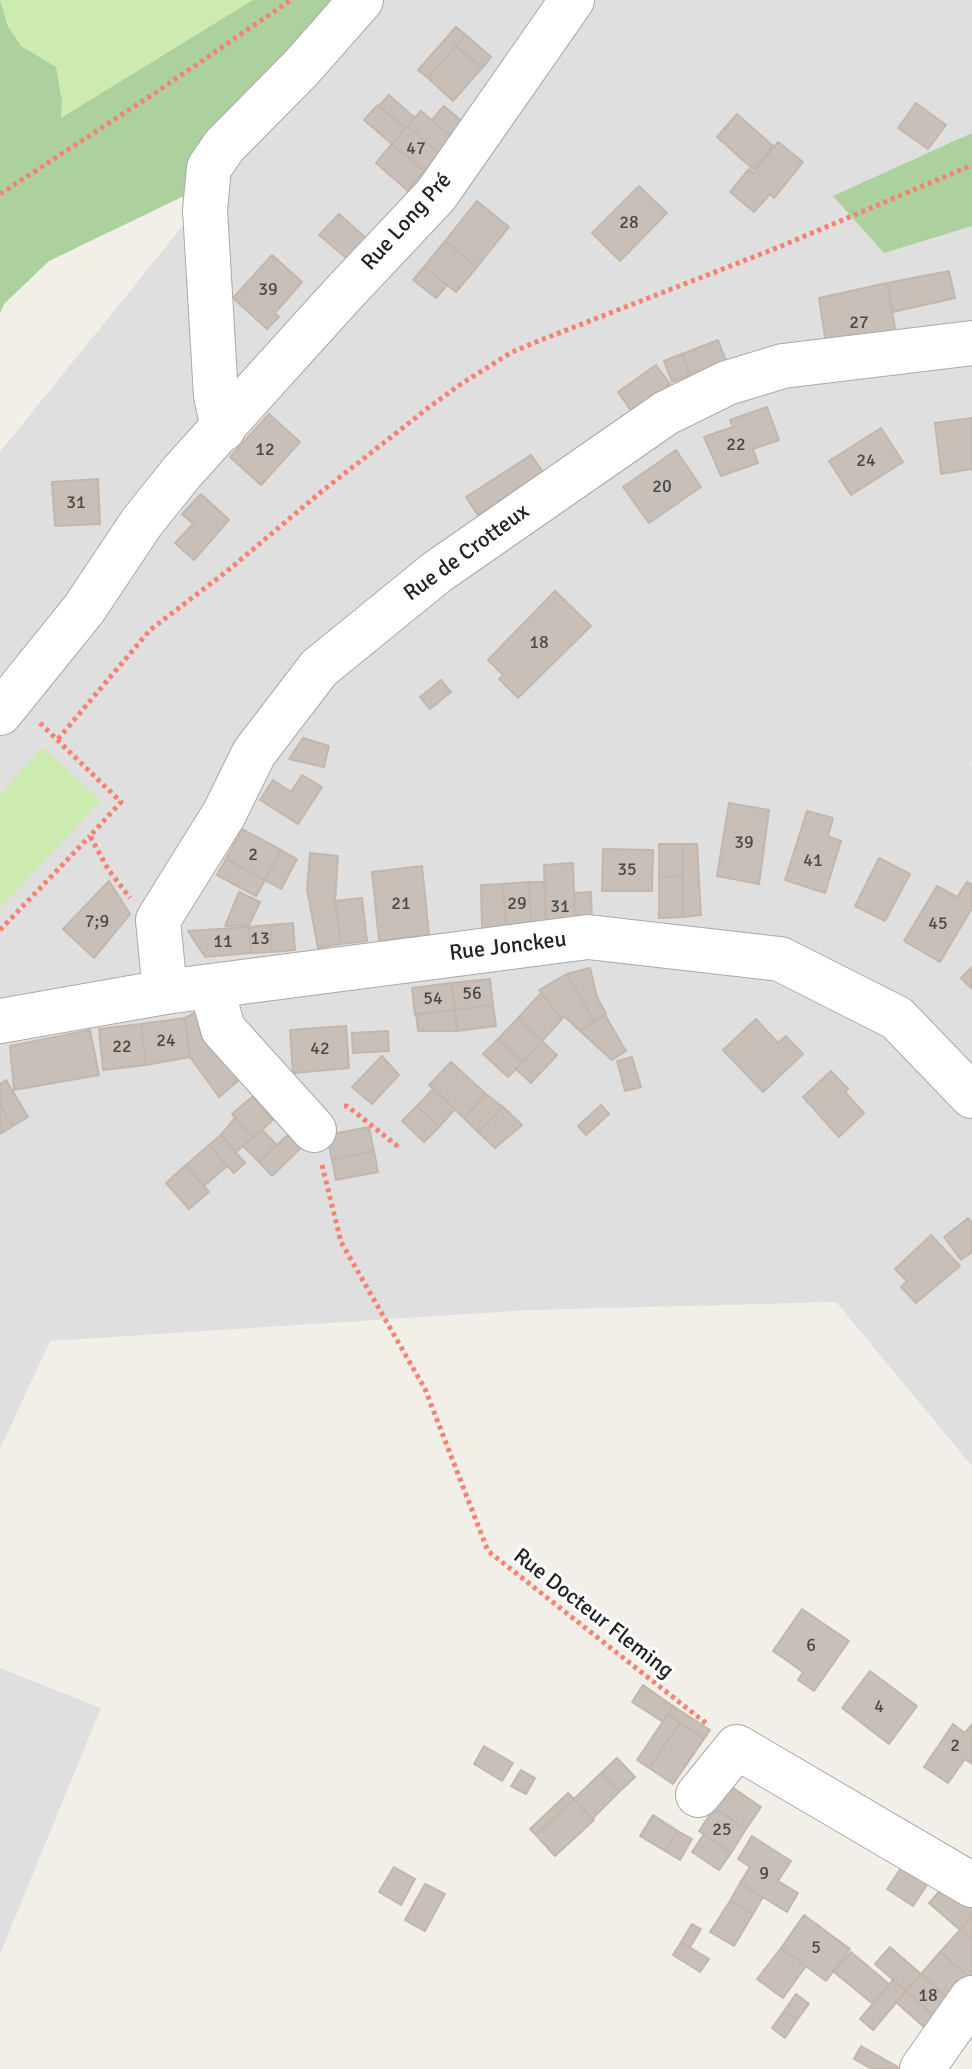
<!DOCTYPE html>
<html>
<head>
<meta charset="utf-8">
<style>
	body { margin:0 }
	canvas { display:block; background:#f2efe9 }
</style>
</head>
<body>
<canvas width="972" height="2069"></canvas>
<script>
const context = document.querySelector('canvas').getContext('2d');
context.lineJoin = 'round';
function fill(path, color) { context.fillStyle = color; context.fill(path, 'evenodd'); }
function stroke(path, color, width, dash) { context.strokeStyle = color; context.lineWidth = width; context.lineCap = dash ? 'butt' : 'round'; context.setLineDash(dash || []); context.stroke(path); }
function label(font, color, halo, rows, align = 'center') {
  context.font = font + ' Signika,sans-serif'; context.lineWidth = 6; context.setLineDash([]); context.textBaseline = 'middle'; context.strokeStyle = halo; context.fillStyle = color; for (const [text, x, y, turn = 0] of rows) {
    context.save(); context.translate(x, y); context.rotate((+turn || 0) * Math.PI / 180); context.textAlign = isNaN(turn) ? turn : align; if (halo) context.strokeText(text, 0, 0); context.fillText(text, 0, 0); context.restore();
  }
}
fill(new Path2D(`
	M365,0H972V762L969,765L972,766V1466L836,1302L531,1310L50,1341L0,1449V452Z
	M0,1668L101,1708L0,1954Z`), '#e0dfdf');
fill(new Path2D(`
	M0,0H256L59,121C38,82 11,43 0,0Z
	M43,747L101,801L0,908V793Z`), '#cdebb0');
fill(new Path2D(`
	M0,0L8,26L21,46L56,67L62,101L61,118L253,0H373L211,183L49,261L4,304L0,314Z
	M972,133V226L884,253L833,196Z`), '#add19e');
const building = new Path2D(`
	M456,27L466,35L428,78L418,70Z
	M466,35L491,57L482,68L456,46Z
	M456,46L482,68L453,101L428,78Z
	M389,95L415,118L405,128L379,106Z
	M916,103L946,125L928,149L898,128Z
	M378,105L405,128L392,144L364,120Z
	M444,106L465,124L453,138L432,120Z
	M421,111L453,138L440,154L407,126Z
	M737,114L773,146L753,169L717,137Z
	M407,126L440,154L424,171L392,144Z
	M778,142L803,162L774,198L770,194L754,212L730,192L749,169L753,173Z
	M392,144L424,171L408,191L376,163Z
	M639,186L667,213L620,261L592,233Z
	M477,201L509,227L477,267L445,241Z
	M339,214L369,241L350,261L319,235Z
	M445,241L477,267L456,292L424,267Z
	M272,255L302,282L275,313L279,317L267,329L233,298Z
	M424,267L447,285L436,298L413,280Z
	M949,271L955,298L893,312L887,283Z
	M887,283L896,334L826,343L819,298Z
	M718,340L726,361L690,375L682,354Z
	M682,354L690,375L672,382L664,361Z
	M656,365L670,384L632,412L618,392Z
	M767,407L779,440L753,449L758,463L721,476L704,437L733,427L730,420Z
	M269,414L300,442L261,485L230,457Z
	M972,418V469L941,474L935,423Z
	M881,428L903,462L851,495L829,461Z
	M676,450L701,487L649,523L623,487Z
	M531,455L543,472L478,515L466,497Z
	M98,479L100,524L55,526L52,482Z
	M201,494L229,520L194,560L175,543L193,524L182,514Z
	M555,591L591,626L518,698L499,679L503,675L488,660Z
	M441,680L451,692L430,709L420,697Z
	M303,738L329,746L324,767L289,759Z
	M302,775L322,787L298,824L260,800L273,780L291,792Z
	M729,803L769,810L759,884L717,876Z
	M807,811L833,818L828,836L841,841L825,893L785,880Z
	M242,829L281,850L265,880L226,859Z
	M659,844H683L682,876L659,877Z
	M683,844H697L701,915L683,917Z
	M603,849L653,850L652,891H602Z
	M281,850L297,859L281,889L265,880Z
	M310,853L338,856L335,901L341,944L318,948L307,889Z
	M879,858L910,874L885,921L855,906Z
	M226,859L265,880L256,896L217,875Z
	M573,863L575,921L546,923L544,865Z
	M422,866L429,935L379,941L372,872Z
	M682,876L683,917L659,918V877Z
	M109,881L130,914L94,958L63,929Z
	M528,882H544L546,923L532,925Z
	M528,882L532,925L506,926L503,884Z
	M967,882L972,885V908L940,962L904,941L937,886L957,897Z
	M503,884L506,926L482,929L481,885Z
	M239,892L260,902L249,925L225,926Z
	M591,892L592,921H575L574,893Z
	M362,898L367,941L341,944L335,901Z
	M293,923L295,950L272,952L270,925Z
	M270,925L272,952L251,953L249,927Z
	M249,927L251,953L205,957L188,931Z
	M972,967V989L961,978Z
	M590,968L597,997L606,1014L594,1021L567,974Z
	M567,974L594,1021L580,1031L564,1016L562,1019L539,990Z
	M490,979L493,1005L455,1010L451,983Z
	M451,983L455,1010L415,1015L412,988Z
	M541,993L562,1019L542,1041L518,1018Z
	M493,1005L496,1026L457,1031L455,1010Z
	M455,1010L457,1031H418L416,1014Z
	M197,1011L245,1075L219,1097L190,1057L185,1018Z
	M605,1015L626,1051L612,1060L580,1031Z
	M185,1018L190,1057L146,1065L141,1024Z
	M518,1018L542,1041L523,1062L498,1039Z
	M756,1019L778,1043L786,1036L803,1054L763,1092L723,1050Z
	M141,1024L146,1065L103,1070L99,1029Z
	M346,1026L349,1068L293,1073L290,1030Z
	M90,1030L99,1075L14,1090L10,1046Z
	M388,1031L389,1051L353,1053L352,1033Z
	M498,1039L523,1062L508,1077L483,1054Z
	M542,1041L557,1055L531,1083L516,1069Z
	M382,1056L399,1075L372,1104L352,1087Z
	M632,1057L641,1087L625,1091L617,1061Z
	M451,1062L486,1094L464,1118L429,1085Z
	M831,1071L848,1089L845,1092L864,1113L839,1137L803,1097Z
	M6,1080L28,1117L13,1126L0,1105V1084Z
	M434,1088L455,1109L439,1127L417,1106Z
	M486,1094L503,1107L478,1132L464,1118Z
	M253,1096L273,1120L253,1138L232,1114Z
	M0,1105L13,1126L0,1134Z
	M601,1105L609,1114L586,1135L578,1126Z
	M417,1106L439,1127L424,1142L402,1121Z
	M503,1107L522,1125L495,1148L478,1132Z
	M235,1118L253,1138L236,1152L221,1135Z
	M369,1127L374,1151L332,1160L327,1135Z
	M262,1130L277,1145L259,1162L243,1146Z
	M292,1131L305,1144L272,1176L259,1162Z
	M221,1135L245,1163L234,1173L209,1145Z
	M209,1145L227,1166L204,1186L186,1165Z
	M374,1151L378,1172L336,1180L332,1160Z
	M186,1165L209,1192L189,1209L166,1183Z
	M968,1218L972,1223V1252L961,1260L944,1237Z
	M931,1235L960,1266L916,1303L901,1287L907,1281L895,1269Z
	M802,1609L849,1641L814,1691L798,1680L803,1672L773,1651Z
	M870,1671L917,1706L889,1744L842,1708Z
	M643,1685L673,1706L663,1722L632,1702Z
	M673,1706L710,1730L704,1739L668,1714Z
	M668,1714L680,1723L649,1768L637,1760Z
	M680,1723L704,1739L673,1784L649,1768Z
	M953,1724L965,1733L972,1724V1764L965,1759L948,1783L924,1767Z
	M484,1746L513,1763L502,1781L474,1764Z
	M617,1758L635,1777L619,1792L601,1773Z
	M521,1770L535,1778L526,1794L511,1786Z
	M601,1773L619,1792L592,1819L574,1799Z
	M729,1785L761,1807L746,1829L714,1808Z
	M568,1793L574,1799L536,1835L530,1829Z
	M574,1799L594,1820L555,1856L536,1835Z
	M714,1808L746,1829L731,1853L699,1831Z
	M653,1815L678,1831L665,1851L640,1836Z
	M678,1831L692,1839L680,1860L665,1851Z
	M704,1834L731,1853L719,1870L692,1852Z
	M752,1836L791,1861L778,1881L798,1893L787,1912L740,1883L750,1867L738,1859Z
	M394,1867L415,1879L401,1905L379,1892Z
	M901,1868L927,1885L913,1906L887,1889Z
	M740,1883L763,1897L753,1914L730,1901Z
	M425,1884L445,1894L425,1931L405,1920Z
	M945,1885L972,1909V1916L960,1930L929,1903Z
	M730,1901L753,1914L734,1946L710,1932Z
	M804,1915L850,1949L826,1981L781,1948Z
	M972,1916V1940L960,1930Z
	M692,1924L701,1929L690,1947L681,1942Z
	M960,1930L972,1940V1975L970,1978L940,1952Z
	M681,1942L709,1959L700,1972L673,1955Z
	M890,1947L921,1974L906,1991L875,1964Z
	M781,1948L806,1966L783,1998L757,1979Z
	M851,1952L889,1984L873,2004L834,1972Z
	M940,1952L970,1978L950,2000L921,1974Z
	M921,1974L950,2000L935,2017L906,1991Z
	M893,1980L906,1991L873,2030L860,2019Z
	M906,1991L935,2017L925,2028L896,2002Z
	M796,1994L809,2004L797,2020L784,2011Z
	M784,2011L797,2020L785,2038L772,2028Z
	M861,2046L898,2067L897,2069H872L854,2059Z`);
fill(building, '#c7bfb8');
stroke(building, '#c4b6ab', 2);
const minor = new Path2D(`
	M223,429L216,396L205,210L209,168L224,146L302,67L361,0
	M0,713L84,609L142,522L182,472L341,296L436,195L572,0
	M211,986L223,1029L314,1130
	M165,992L158,920L224,814L254,753L319,668L437,572L666,413L727,383L783,366L972,343
	M0,1021L165,992L588,937L780,959L897,1018L972,1096
	M698,1795L737,1747L972,1885
	M922,2069L972,1998`);
stroke(minor, '#a9a9a9', 46);
stroke(new Path2D(`
	M0,194L155,93L291,0
	M40,723L121,802L90,836L108,869L130,898
	M58,739L150,630L226,572L321,492L428,408L461,384L512,352L536,342L779,247L972,165
	M0,930L90,836
	M344,1106H347L400,1148
	M322,1165L341,1242L425,1389L488,1551L707,1724`), '#fa8072', 5, [4, 4]);
stroke(minor, '#fff', 44);
label('18px', '#4b4948', null, [
	["47",416,149],
	["28",629,223],
	["39",268,290],
	["27",859,323],
	["22",736,445],
	["12",265,450],
	["24",866,461],
	["20",662,487],
	["31",76,503],
	["18",539,643],
	["39",744,843],
	["2",253,855],
	["41",813,861],
	["35",627,870],
	["21",401,904],
	["29",517,904],
	["31",560,907],
	["7;9",97,922],
	["45",938,924],
	["13",260,939],
	["11",223,942],
	["56",472,994],
	["54",433,999],
	["24",166,1041],
	["22",122,1047],
	["42",320,1049],
	["6",811,1646],
	["4",879,1707],
	["2",955,1746],
	["25",722,1830],
	["9",764,1874],
	["5",816,1948],
	["18",928,1996]
]);
label('22px', '#222', '#fff', [
	["Rue Long Pré",407,222,-48],
	["Rue de Crotteux",467,553,-36],
	["Rue Jonckeu",508,947,-7],
	["Rue Docteur Fleming",593,1614,38]
]);
</script>
</body>
</html>
